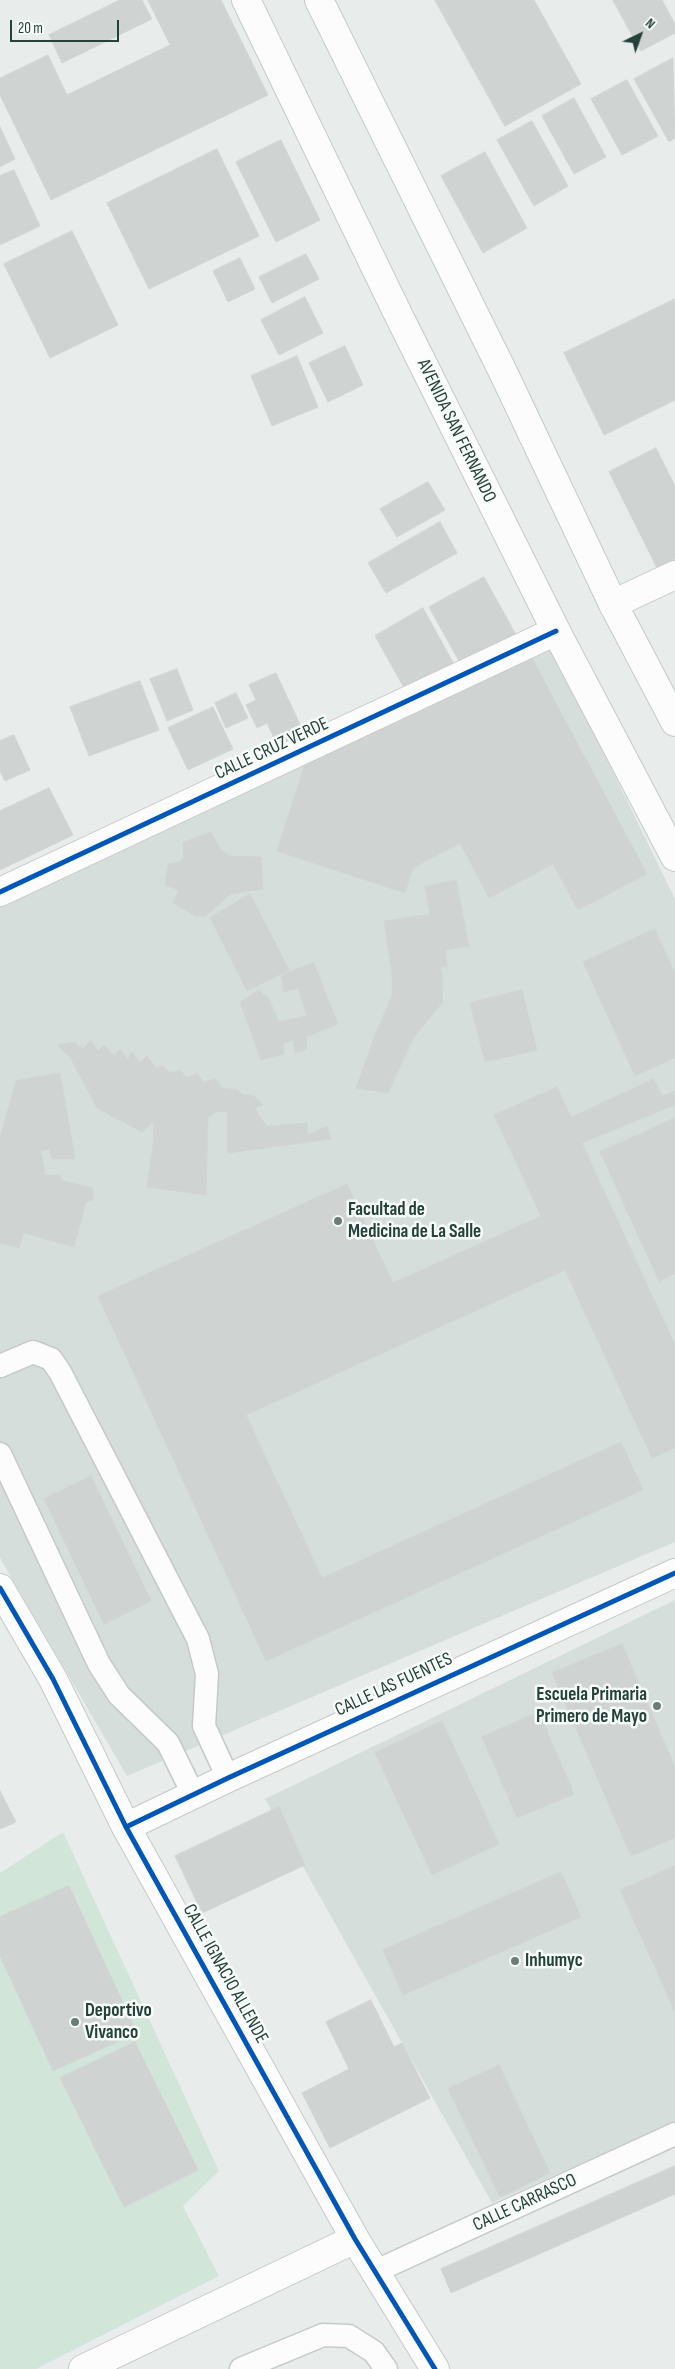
<!DOCTYPE html>
<html>
<head>
<meta charset="utf-8">
<style>
	body { margin:0 }
	#map { position:relative; width:675px; height:2369px; overflow:hidden; background:#e8edeb; font-family:"Sofia Sans Condensed",sans-serif }
	canvas { display:block }
	.north { position:absolute; left:615px; top:10px; width:50px; height:50px; -webkit-text-stroke:4px #f7fbf9; paint-order:stroke; rotate:42deg; font-size:14px; font-weight:700; line-height:20px; text-align:center; color:#24423a }
	.north::after { content:''; display:block; margin:auto; width:18px; height:22px; background:#24423a; clip-path:polygon(50% 0,100% 100%,50% 72%,0 100%) }
	.scale { position:absolute; left:10px; top:20px; width:109px; height:22px; box-sizing:border-box; border:2px solid #24423a; border-top:0; padding-left:6px; font-size:15px; line-height:18px; white-space:nowrap; color:#24423a; -webkit-text-stroke:4px #f7fbf9; paint-order:stroke }
</style>
</head>
<body>
<div id="map">
<canvas width="675" height="2369"></canvas>
<div class="north">N</div>
<div class="scale">20 m</div>
</div>
<script>
const context = document.querySelector('canvas').getContext('2d');
context.lineJoin = 'round';
function fill(path, color) { context.fillStyle = color; context.fill(path, 'evenodd'); }
function stroke(path, color, width, dash) { context.strokeStyle = color; context.lineWidth = width; context.lineCap = dash ? 'butt' : 'round'; context.setLineDash(dash || []); context.stroke(path); }
function label(font, color, halo, rows, align = 'center') {
  context.font = font + ' "Sofia Sans Condensed",sans-serif'; context.lineWidth = 5; context.setLineDash([]); context.textBaseline = 'middle'; context.strokeStyle = halo; context.fillStyle = color; for (const [text, x, y, turn = 0] of rows) {
    context.save(); context.translate(x, y); context.rotate((+turn || 0) * Math.PI / 180); context.textAlign = isNaN(turn) ? turn : align; if (halo) context.strokeText(text, 0, 0); context.fillText(text, 0, 0); context.restore();
  }
}
fill(new Path2D(`
	M550,643L675,899V1542L127,1776L0,1558V899Z
	M675,1600V2122L492,2203L265,1799Z`), '#d6dedb');
fill(new Path2D(`
	M63,1832L219,2171L183,2206L219,2276L36,2369H0V1873Z`), '#d1e6d8');
const building = new Path2D(`
	M120,0H142L152,19L62,63L49,35Z
	M148,0H221L268,95L51,200L0,95V78L48,55L67,95L170,45Z
	M435,0H534L581,84L505,126Z
	M613,0H662L675,24V33L641,51Z
	M673,58L675,138L669,142L634,79Z
	M627,80L658,136L622,155L591,99Z
	M574,98L606,157L574,174L542,116Z
	M532,121L568,186L534,206L497,140Z
	M0,127L15,159L0,167Z
	M281,140L320,220L276,242L236,162Z
	M217,149L259,236L149,289L107,203Z
	M485,152L527,228L483,253L441,176Z
	M14,170L40,226L0,245V176Z
	M72,231L118,325L50,358L4,264Z
	M306,254L319,279L272,303L259,277Z
	M240,258L255,289L228,302L213,271Z
	M305,297L323,333L279,355L261,320Z
	M675,299V400L604,435L564,353Z
	M345,346L363,385L328,402L309,363Z
	M297,356L318,407L272,426L251,376Z
	M656,448L675,486V559L657,568L609,472Z
	M428,482L445,510L397,537L380,509Z
	M440,522L457,553L386,593L368,563Z
	M484,577L520,642L465,672L429,607Z
	M423,608L460,675L412,702L375,636Z
	M526,647L647,874L578,910L553,864L489,898L460,843L413,868L405,893L277,851L305,764Z
	M177,669L193,710L167,721L150,679Z
	M276,673L305,735L278,747L267,723L257,728L246,705L256,700L249,685Z
	M140,681L159,730L89,756L70,707Z
	M236,693L248,718L226,728L215,703Z
	M213,707L233,749L188,770L168,728Z
	M14,735L30,770L5,781L0,771V741Z
	M49,788L73,835L0,870V811Z
	M211,832L220,849L229,856L261,857L263,889L230,894L206,916L197,917L173,903L179,890L165,885L168,864L180,862L184,857L183,843Z
	M456,880L469,946L445,950L447,967H440L443,980L442,1003L414,1037L388,1093L356,1088L375,1035L392,995V974L384,921L430,914L425,887Z
	M250,894L289,970L247,991L210,918Z
	M655,929L675,973V1058L635,1076L583,962Z
	M314,963L338,1024L306,1037L307,1049L295,1053L293,1040L283,1044L284,1054L261,1060L240,1002L259,990L269,999L279,1022L307,1016L298,988L284,992L281,975Z
	M522,990L537,1050L485,1062L470,1003Z
	M91,1040L98,1051L104,1045L114,1056L120,1049L128,1059L132,1052L140,1062L147,1056L157,1069L162,1065L170,1073L180,1070L187,1078L197,1073L203,1082L216,1079L222,1088L238,1090L243,1095H253L263,1105L255,1108L266,1126L307,1123L308,1135L327,1126L331,1139L228,1153V1111L217,1112L208,1117L206,1195L147,1187L154,1137L153,1122L142,1132L97,1108L70,1057L57,1045L74,1042L83,1049Z
	M60,1073L75,1159H52L49,1149L41,1151L45,1175H61V1180L92,1188L94,1199L86,1202L74,1247L24,1233L19,1248L0,1243V1137L16,1081Z
	M654,1079L662,1096L675,1091V1105L582,1143L675,1345V1448L652,1458L565,1270L246,1415L322,1578L621,1442L643,1490L266,1661L98,1296L347,1184L393,1283L541,1216L494,1115L557,1087L571,1117Z
	M675,1118V1274L659,1281L600,1152Z
	M91,1476L151,1601L104,1624L44,1499Z
	M622,1644L675,1767V1838L631,1856L552,1673Z
	M539,1712L574,1794L517,1818L482,1737Z
	M442,1721L499,1844L432,1875L375,1753Z
	M0,1791L16,1822L0,1829Z
	M279,1807L305,1865L202,1913L175,1856Z
	M675,1866V2012L620,1890Z
	M561,1872L581,1917L403,1995L383,1950Z
	M69,1886L137,2033L53,2071L0,1956V1917Z
	M371,2000L394,2047L402,2043L430,2098L330,2148L302,2093L349,2069L326,2022Z
	M135,2042L198,2170L124,2207L60,2078Z
	M499,2065L550,2173L500,2197L448,2089Z
	M675,2166V2194L451,2293L441,2269Z`);
fill(building, '#cfd4d2');
stroke(building, '#d1d6d4', 1);
const service = new Path2D(`
	M0,1366L33,1352L51,1359L60,1372L198,1639L207,1674L204,1726L228,1778
	M0,1454L99,1664L119,1695L168,1743L193,1794
	M374,2272L675,2134
	M241,2369L323,2335L349,2336L374,2352L386,2369`);
const minor = new Path2D(`
	M613,604L675,575
	M0,892L556,631
	M0,1588L53,1679L126,1827L355,2239L435,2369
	M126,1827L228,1778L675,1573
	M83,2369L355,2239`);
const secondary = new Path2D(`
	M246,0L396,310L556,631L675,857
	M319,0L503,372L613,604L675,722`);
stroke(service, '#c5cac8', 25);
stroke(minor, '#c5cac8', 30);
stroke(secondary, '#c3cbc8', 30);
stroke(service, '#fcfcfc', 22);
stroke(minor, '#fcfcfc', 28);
stroke(secondary, '#fcfcfc', 28);
stroke(new Path2D(`
	M0,892L556,631
	M0,1588L53,1679L126,1827L355,2239L435,2369
	M126,1827L228,1778L675,1573`), '#0057b8', 5);
for (const [x, y, r, color] of [
	[338,1221,5,"#697e78"],
	[657,1706,5,"#697e78"],
	[515,1961,5,"#697e78"],
	[75,2022,5,"#697e78"]
]) { const dot = new Path2D(); dot.arc(x, y, r, 0, 2 * Math.PI); context.fillStyle = color; context.fill(dot); stroke(dot, '#f7fbf9', 2); }
label('19px', '#24423a', '#f7fbf9', [
	["AVENIDA SAN FERNANDO",456,431,64],
	["CALLE CRUZ VERDE",272,749,-25],
	["CALLE LAS FUENTES",394,1685,-25],
	["CALLE IGNACIO ALLENDE",225,1974,61],
	["CALLE CARRASCO",525,2203,-25]
]);
label('bold 19px', '#24423a', '#f7fbf9', [
	["Facultad de",348,1210],
	["Medicina de La Salle",348,1232],
	["Escuela Primaria",647,1695,"right"],
	["Primero de Mayo",647,1717,"right"],
	["Inhumyc",525,1961],
	["Deportivo",85,2011],
	["Vivanco",85,2033]
], 'left');
</script>
</body>
</html>
